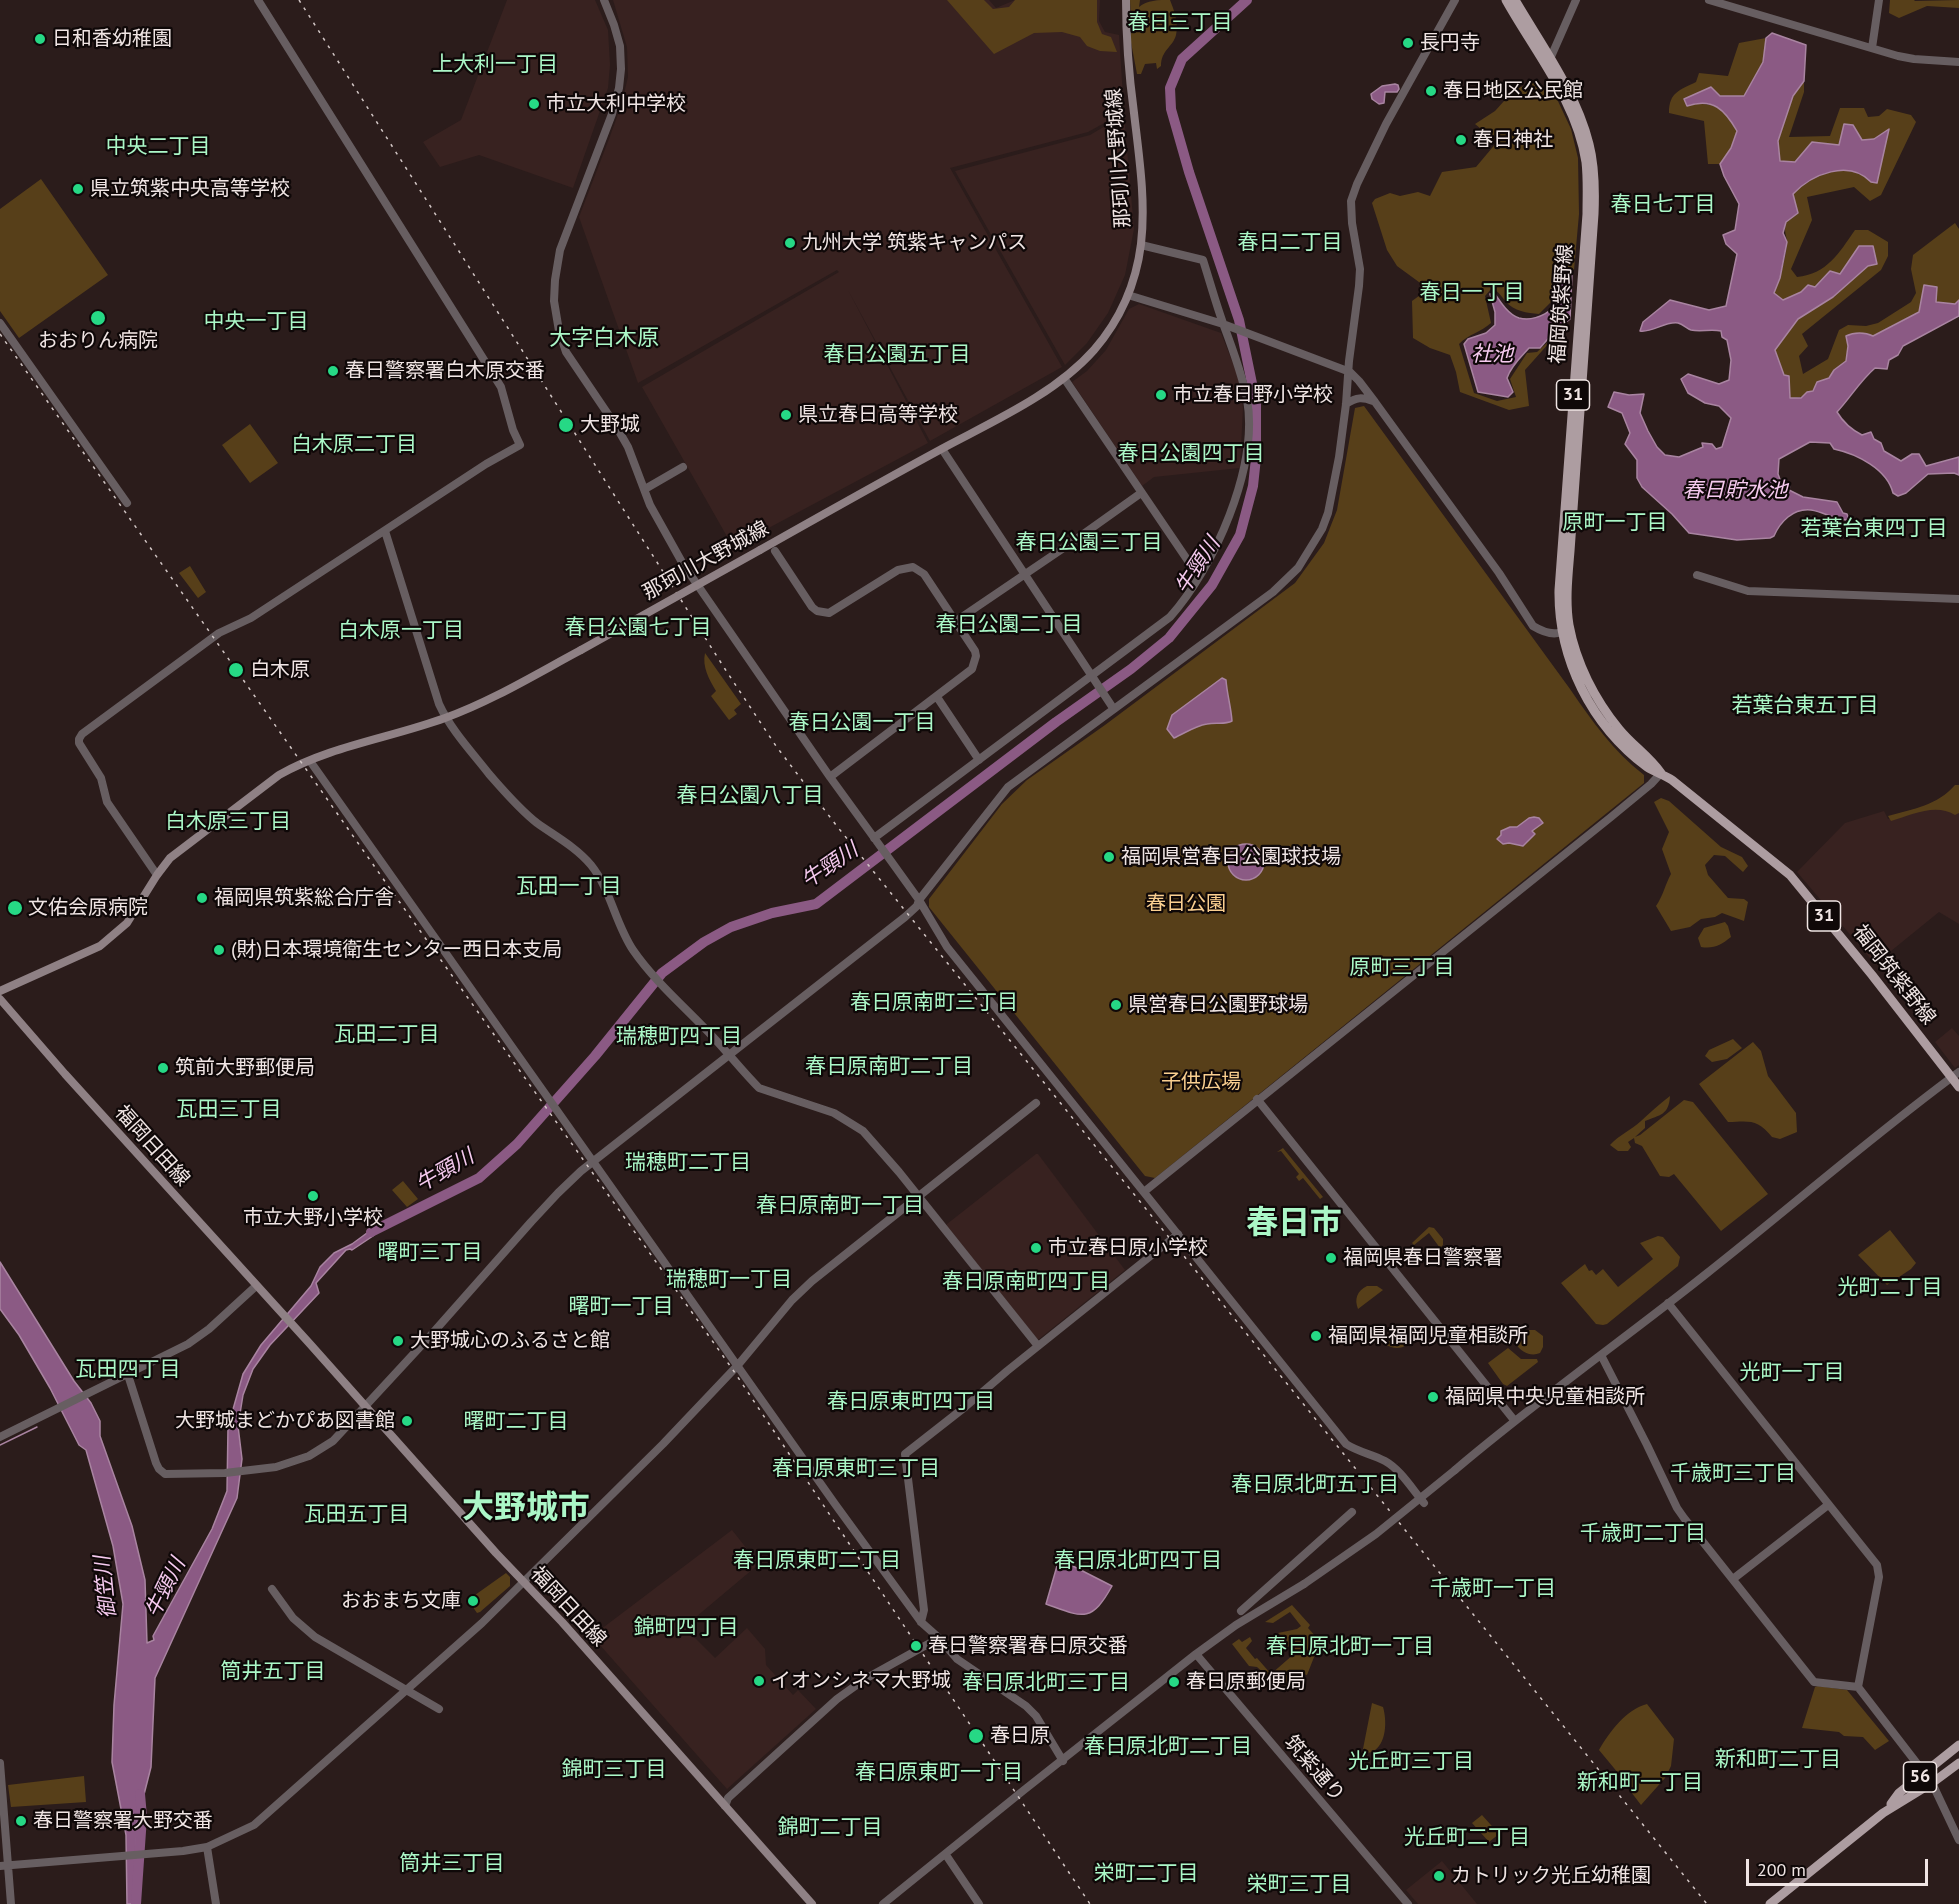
<!DOCTYPE html>
<html>
<head>
<meta charset="utf-8">
<style>
	body { margin:0 }
	#map { position:relative; width:1959px; height:1904px; overflow:hidden; background:#2b1c1b; font-family:"PT Sans",sans-serif }
	canvas { display:block }
	.scale { position:absolute; left:1746px; top:1859px; width:182px; height:27px; box-sizing:border-box; border:3px solid #f0e5e4; border-top:0; padding-left:8px; font-size:18px; line-height:21px; white-space:nowrap; color:#f0e5e4; -webkit-text-stroke:4px #0f0808; paint-order:stroke }
</style>
</head>
<body>
<div id="map">
<canvas width="1959" height="1904"></canvas>
<div class="scale">200 m</div>
</div>
<script>
const context = document.querySelector('canvas').getContext('2d');
context.lineJoin = 'round';
function fill(path, color) { context.fillStyle = color; context.fill(path, 'evenodd'); }
function stroke(path, color, width, dash) { context.strokeStyle = color; context.lineWidth = width; context.lineCap = dash ? 'butt' : 'round'; context.setLineDash(dash || []); context.stroke(path); }
function label(font, color, halo, rows, align = 'center') {
  context.font = font + ' "PT Sans","Noto Sans JP",sans-serif'; context.lineWidth = 4.5; context.setLineDash([]); context.textBaseline = 'middle'; context.strokeStyle = halo; context.fillStyle = color; for (const [text, x, y, turn = 0] of rows) {
    context.save(); context.translate(x, y); context.rotate((+turn || 0) * Math.PI / 180); context.textAlign = isNaN(turn) ? turn : align; if (halo) context.strokeText(text, 0, 0); context.fillText(text, 0, 0); context.restore();
  }
}
fill(new Path2D(`
	M507,0H595L608,30L610,65L608,88L573,188L479,155L440,167L423,142L461,120Z
	M613,0H989L996,8L1015,0H1100L1099,21L1105,32L1119,35L1124,112L1088,132L950,168L1062,367L930,441L848,290L928,443L733,547L642,387L839,272L837,270L638,383L579,217L609,139L621,106L628,77L627,47Z
	M1124,115L1134,229L1125,275L1108,313L1087,343L1065,365L955,171L1090,135Z
	M1139,304L1221,333L1238,376L1243,408L1240,468L1154,477L1142,486L1072,382L1087,371L1106,350L1129,309Z
	M1959,791V924L1939,912L1875,964L1797,872L1845,823L1884,811L1888,819L1937,805Z
	M1952,1028L1959,1036V1065L1955,1068L1935,1042Z
	M1036,1154H1038L1125,1270L1039,1339H1037L947,1226V1224Z
	M732,1530L759,1564L684,1627L715,1658L747,1628L765,1649L766,1665L793,1695L798,1690L816,1709L727,1789L592,1636Z
	M1442,1861L1468,1893L1477,1904H1418L1406,1890Z`), '#382220');
fill(new Path2D(`
	M947,0H984L993,9L1009,7L1015,0H1097V22L1102,34L1111,37L1117,52L1100,51L1087,46L1080,37L1062,32L1034,33L994,54Z
	M1130,0H1140L1139,7C1147,0 1158,0 1170,0C1174,10 1179,23 1176,35C1173,47 1161,50 1161,66L1157,69L1156,63L1145,64L1141,74H1137L1130,37L1132,31Z
	M1890,0H1914L1915,1L1959,0V8L1927,6L1899,18L1889,13Z
	M1766,38L1763,62L1744,97L1720,96L1693,104C1719,103 1724,109 1737,131L1731,148L1720,164H1708L1704,121L1669,113C1669,92 1680,90 1696,82L1699,73L1728,76L1739,43Z
	M1535,81L1557,99L1571,129L1578,158L1579,214L1574,270L1553,259L1558,295L1539,314C1527,313 1514,311 1506,302C1501,296 1499,292 1492,288L1485,296L1491,323C1481,332 1469,334 1459,344L1474,393L1497,401L1516,397L1510,379L1527,353L1537,352L1558,333L1525,370L1529,406L1509,410L1460,392L1456,372L1450,355L1430,348L1413,338L1412,301L1423,293V285L1397,266L1387,250L1372,203L1375,199L1390,193L1400,196L1418,192L1430,196L1442,172L1476,167L1497,142L1475,124L1495,111L1514,90Z
	M1804,81V92L1789,137L1830,136L1840,108H1864L1868,117L1879,116L1887,109L1911,115L1916,122L1881,195L1870,201L1854,187L1807,197L1812,220L1791,269L1797,277C1827,274 1839,253 1855,230H1868L1888,242V256L1881,270L1802,334L1808,346L1799,356L1803,374L1828,359L1839,330L1848,325L1866,326L1878,323L1911,302L1916,293L1911,269L1913,255L1955,223L1959,229V300L1956,304L1935,303L1873,336L1848,346L1846,361C1828,375 1816,399 1790,398L1789,376L1784,375L1775,350L1798,319L1833,297L1868,266L1848,263L1839,274L1830,271L1815,287L1808,286L1801,292L1783,300L1774,293C1780,278 1785,261 1787,245C1788,237 1783,234 1786,222L1798,213L1793,194C1812,174 1849,159 1871,182L1888,130L1874,139L1862,140L1853,125L1839,145L1812,142L1795,162L1780,161L1778,141L1793,96Z
	M41,179L108,275L19,338L0,311V209Z
	M1364,406L1570,689C1592,721 1613,751 1644,775V783L1155,1178L1145,1176L929,907V899L1002,804L1027,780L1105,725L1295,583L1324,543L1337,510L1355,408Z
	M250,424L278,463L250,483L222,445Z
	M190,566L206,592L198,598L179,573Z
	M705,653L741,704L734,710L737,714L729,720L711,696L716,691C709,679 702,667 705,653Z
	M1955,785H1959V813L1955,815C1935,803 1912,815 1891,821L1888,816C1913,809 1938,805 1955,785Z
	M1661,798L1669,801L1721,847L1742,857L1748,866L1743,872L1725,856L1714,855L1705,865L1708,875L1728,898L1744,899L1748,902L1744,921L1722,913L1715,917L1701,919L1690,927L1671,931L1656,906C1663,896 1665,885 1671,874L1662,849L1669,832L1654,802Z
	M1725,922L1728,926L1731,937C1721,945 1714,949 1701,947L1698,938L1704,928Z
	M1733,1039L1742,1048L1727,1059L1712,1062L1705,1056L1709,1050Z
	M1753,1042L1761,1051L1768,1076L1796,1113L1797,1132L1780,1139L1772,1137C1758,1119 1750,1121 1728,1122L1699,1084Z
	M1670,1096C1669,1115 1660,1115 1645,1121V1128L1635,1137L1640,1135L1684,1100L1693,1102L1768,1194L1721,1231L1674,1174L1669,1177L1660,1176L1642,1146L1635,1143L1634,1138L1628,1142L1631,1147L1628,1151H1618L1610,1145C1619,1135 1631,1130 1641,1121C1650,1113 1659,1104 1670,1096Z
	M1283,1148L1323,1197L1320,1199L1303,1178L1299,1181L1296,1177L1299,1174L1281,1151L1277,1152Z
	M403,1181L418,1199L407,1207L392,1190Z
	M1429,1227L1434,1228L1443,1239V1245L1440,1248L1429,1233L1414,1245L1412,1243Z
	M1890,1230L1916,1263L1911,1269L1887,1285L1858,1255Z
	M1658,1236L1663,1237L1680,1257L1678,1266L1607,1324L1603,1325L1596,1324L1561,1283L1585,1264L1589,1271L1592,1270L1596,1275L1603,1269L1618,1287L1653,1259L1640,1243Z
	M1367,1286H1377L1383,1290L1358,1309C1354,1299 1357,1291 1367,1286Z
	M1411,1323L1414,1334C1409,1348 1397,1352 1385,1344Z
	M1529,1330H1535L1543,1336V1347L1540,1353C1531,1357 1521,1352 1516,1344L1517,1339Z
	M1508,1348L1521,1359H1537L1538,1362L1507,1386L1503,1384L1488,1363Z
	M506,1573L510,1577V1586L480,1612L477,1613L468,1600Z
	M1292,1605L1310,1625L1308,1628L1318,1639L1315,1642L1318,1647L1307,1675L1298,1673L1286,1683L1276,1684L1274,1679L1268,1677L1257,1667L1249,1666L1232,1644L1239,1639L1242,1642L1250,1637L1252,1641L1246,1648L1255,1659L1257,1658L1271,1674L1294,1654L1286,1643L1287,1641L1278,1633L1297,1629L1301,1626L1290,1612L1273,1623L1265,1622Z
	M1818,1686L1847,1690L1889,1741L1875,1750L1863,1737L1844,1736L1839,1732L1802,1728L1815,1687Z
	M1372,1703L1383,1707C1387,1720 1387,1745 1372,1752C1369,1753 1365,1753 1362,1754Z
	M1647,1704L1674,1739L1671,1766L1665,1778L1641,1805L1628,1788V1785L1599,1750C1609,1733 1626,1709 1647,1704Z
	M84,1776L86,1802L11,1807L8,1785Z
	M1482,1815L1499,1834L1489,1842L1472,1823Z`), '#573f19');
const water = new Path2D(`
	M1772,33L1806,45L1804,81L1793,96L1778,141L1780,161L1795,162L1812,142L1839,145L1844,124L1853,125L1862,140L1874,139L1889,129L1877,183L1871,182C1849,159 1812,174 1793,194L1798,213L1786,222L1783,233L1787,242L1780,278L1774,293L1783,300L1801,292L1808,285L1815,287L1830,271L1840,274L1859,246H1873L1877,264L1868,266L1833,297L1798,319L1775,350L1784,375L1789,376L1790,398H1801L1807,392L1813,391L1817,382L1829,378L1834,370L1846,361L1848,346L1846,336C1854,332 1865,332 1873,336L1919,312L1924,285L1937,287L1936,302L1955,304L1959,300V316L1903,346L1898,355L1889,360L1887,369L1875,368C1860,381 1850,398 1837,412C1843,422 1852,430 1862,435L1871,432L1874,439L1881,443L1884,451L1901,461L1912,454H1919L1926,466L1959,457V475L1954,473L1928,474L1906,493L1898,496L1893,493C1887,469 1857,454 1834,449L1830,443L1810,442L1779,459L1778,474L1781,482L1790,485L1789,490L1803,497L1837,502L1843,513L1847,514L1849,520C1833,520 1825,512 1811,510C1793,508 1780,522 1774,536L1770,538L1737,540L1689,533L1672,514L1642,487L1637,478V460L1625,444L1630,433L1622,413L1608,407L1614,392L1629,395L1644,394L1640,413L1648,431L1657,447L1665,455L1679,457L1703,447L1702,443L1712,444L1716,449L1722,447L1731,418L1719,406L1705,403L1688,393L1681,379L1688,374L1719,384L1729,380L1731,360L1727,340L1722,337L1721,331C1711,329 1700,332 1691,330C1687,329 1683,324 1678,323C1665,321 1652,333 1640,331L1643,322L1670,300L1709,310L1726,306L1737,254L1726,244L1723,235L1735,230L1739,204L1724,176L1720,164L1731,148L1737,131C1725,110 1713,97 1687,106L1684,99L1711,87L1720,96H1744L1763,62L1766,38Z
	M1395,84L1398,85L1399,89L1397,92H1385L1384,103L1379,104L1372,99L1371,94L1382,86Z
	M1557,265L1572,273L1570,319L1553,333L1540,348H1529C1521,357 1511,366 1507,378L1513,392L1508,397L1478,392L1464,344L1468,339L1486,333L1495,325V312L1490,294H1495C1501,303 1509,315 1519,318C1535,322 1558,311 1561,294C1562,284 1558,275 1557,265Z
	M1222,678L1226,680C1227,694 1231,707 1232,721C1225,725 1216,722 1207,724C1195,726 1185,733 1174,738L1167,729L1172,715Z
	M1534,817L1539,818L1543,823L1532,831L1535,834L1523,846L1509,843L1503,844L1497,839L1501,835V831L1510,827H1517L1529,818Z
	M1228 862a18 18 0 1 1 36 0a18 18 0 1 1-36 0Z
	M385,1225L373,1236L352,1250L350,1249L346,1250L316,1283L319,1293L270,1345L253,1369L243,1395L238,1426L242,1459L237,1498L155,1678L151,1767L137,1822L136,1869L138,1904H127L126,1835L112,1762L114,1705L123,1604L113,1546L86,1450L79,1445L50,1388L19,1335L0,1309V1262L74,1381L91,1403L100,1421V1436L132,1526L145,1580L147,1643L154,1640L153,1636L212,1529L227,1491L228,1427L243,1374L261,1345L311,1286L320,1267L334,1253L352,1244L371,1230Z
	M1059,1559L1112,1586C1091,1624 1082,1617 1046,1604Z`);
fill(water, '#8b5a84');
stroke(water, '#a984a1', 1.5);
stroke(new Path2D(`
	M0,1445L37,1427`), '#a984a1', 1.5);
stroke(new Path2D(`
	M371,1232L479,1178L517,1144L595,1056L662,973L704,942L731,927L772,913L816,904L1056,722L1131,669L1169,638L1212,585L1240,535L1253,486L1256,458V403L1239,320L1189,172L1171,109L1170,88L1182,59L1247,0
	M136,1904L142,1817L140,1794`), '#8b5a84', 10);
stroke(new Path2D(`
	M604,0L614,25L620,46L621,69L619,88L612,114L560,250L555,280L554,301L559,331L566,352L616,426L628,447L650,505L683,564L830,777L891,861L919,900L947,947L1346,1444C1358,1452 1372,1454 1385,1461C1401,1470 1412,1489 1424,1503
	M1709,0L1898,56L1914,59L1959,62
	M1872,48L1879,0
	M1550,59L1576,0
	M1128,295L1223,324L1350,372L1359,381L1375,402L1499,573L1533,626C1543,632 1556,638 1566,629
	M0,323L127,503
	M1064,378L1199,577
	M1346,404C1357,397 1362,397 1373,401
	M942,449L1113,708
	M645,489L683,467
	M385,531L439,704C451,730 471,751 489,774C504,791 519,809 537,823C555,836 576,847 591,865C611,890 615,923 633,950C655,982 687,1009 713,1037C729,1054 743,1072 759,1088L834,1113L863,1131L899,1172L1038,1346
	M775,551L812,607L817,611L829,613L898,570L913,567L924,574L975,651L976,656L972,669L830,777
	M1697,575L1748,591L1959,599
	M956,621L1068,545L1141,493
	M937,697L979,760
	M310,761L835,1504L921,1622L939,1638L957,1659L1026,1706L1036,1716L1063,1761
	M874,838L1170,617C1214,568 1259,467 1247,399C1242,374 1233,350 1224,326C1216,304 1210,282 1203,260L1141,245
	M157,875L107,802L101,778L79,743V739L82,734L219,633L251,618L486,464L520,445L513,430L501,387L258,0
	M1257,1099L1514,1420
	M1145,1191L1611,817L1651,784L1661,773
	M1668,1303L1877,1565L1879,1577L1858,1687
	M1601,1355L1647,1445L1677,1508L1684,1518L1814,1682L1858,1687L1932,1783L1959,1840
	M128,1375L156,1463L159,1469L165,1474L225,1473L276,1467L309,1456L333,1441L431,1335L531,1222L558,1193L581,1171L905,917L917,906L919,900L1008,787L1273,592L1298,568L1322,529L1328,513L1339,457L1346,404L1349,361L1359,286L1360,269L1352,223L1351,201L1357,184L1386,124L1455,0
	M0,1437L188,1344L209,1329L256,1286
	M1455,1470C1536,1401 1623,1340 1706,1274C1791,1207 1872,1136 1959,1072
	M1733,1579L1828,1505
	M272,1589L293,1618L315,1637L439,1709
	M1241,1611L1352,1512
	M921,1622L924,1610L905,1454L965,1407L1007,1371L1178,1234
	M1196,1654L1408,1904
	M0,1763L11,1904
	M725,1806L728,1798L837,1699L865,1679L939,1638
	M207,1847L216,1904
	M946,1855L979,1904
	M0,1866L183,1851L207,1847L254,1825L482,1623L663,1444L738,1365L792,1300L812,1281L1036,1103
	M883,1904L1024,1790L1196,1654L1236,1625L1304,1584`), '#675e61', 8);
stroke(new Path2D(`
	M760,550C822,515 884,480 947,446C996,420 1056,393 1094,350C1120,320 1136,284 1141,244C1146,201 1139,156 1134,113C1129,76 1126,38 1126,0
	M0,991L100,946L127,923L157,875L170,858L279,775C330,746 390,738 445,718C492,701 536,674 581,650
	M0,999L65,1074L310,1344L496,1553L562,1622L812,1904`), '#8f8185', 8);
stroke(new Path2D(`
	M1506,0C1535,52 1577,102 1586,162C1588,180 1587,196 1587,214L1559,590C1558,659 1591,725 1647,767C1655,772 1664,775 1672,780L1790,875L1872,975L1959,1087
	M1515,0C1542,46 1576,92 1589,144C1595,167 1595,190 1594,214L1570,551C1568,575 1565,601 1569,625C1576,663 1595,700 1619,729C1632,745 1649,756 1661,773
	M1891,1804L1899,1793L1959,1745
	M1770,1904L1883,1813L1932,1783L1959,1763`), '#ad9da1', 9);
stroke(new Path2D(`
	M299,0L725,669L776,746L836,825L1707,1904
	M0,334L391,890L733,1370L1090,1904`), '#d2c6c5', 1.5, [3, 6]);
stroke(new Path2D(`
	M1304,1584L1376,1534L1455,1470`), '#675e61', 8);
stroke(new Path2D(`
	M581,650L760,550`), '#8f8185', 8);
for (const [x, y, r, color] of [
	[40,39,6,"#26d885"],
	[1408,43,6,"#26d885"],
	[1431,91,6,"#26d885"],
	[534,104,6,"#26d885"],
	[1461,140,6,"#26d885"],
	[78,189,6,"#26d885"],
	[790,243,6,"#26d885"],
	[98,318,8,"#26d885"],
	[333,371,6,"#26d885"],
	[1161,395,6,"#26d885"],
	[786,415,6,"#26d885"],
	[566,425,8,"#26d885"],
	[236,670,8,"#26d885"],
	[1109,857,6,"#26d885"],
	[202,898,6,"#26d885"],
	[15,908,8,"#26d885"],
	[219,950,6,"#26d885"],
	[1116,1005,6,"#26d885"],
	[163,1068,6,"#26d885"],
	[313,1196,6,"#26d885"],
	[1036,1248,6,"#26d885"],
	[1331,1258,6,"#26d885"],
	[1316,1336,6,"#26d885"],
	[398,1341,6,"#26d885"],
	[1433,1397,6,"#26d885"],
	[407,1421,6,"#26d885"],
	[473,1601,6,"#26d885"],
	[916,1646,6,"#26d885"],
	[759,1681,6,"#26d885"],
	[1174,1682,6,"#26d885"],
	[976,1736,8,"#26d885"],
	[21,1821,6,"#26d885"],
	[1439,1876,6,"#26d885"]
]) { const dot = new Path2D(); dot.arc(x, y, r, 0, 2 * Math.PI); context.fillStyle = color; context.fill(dot); stroke(dot, '#0f0808', 2); }
for (const [x, y, w] of [
	[1573,395,33],
	[1824,916,33],
	[1920,1777,33]
]) { const box = new Path2D(); box.roundRect(x - w / 2, y - 15, w, 30, 4.5); context.fillStyle = '#0f0808'; context.fill(box); stroke(box, '#f0e5e4', 1.5); }
label('bold 18px', '#f0e5e4', null, [
	["31",1573,395],
	["31",1824,916],
	["56",1920,1777]
]);
label('20px', '#f0e5e4', '#0f0808', [
	["日和香幼稚園",52,39],
	["長円寺",1420,43],
	["春日地区公民館",1443,91],
	["市立大利中学校",546,104],
	["春日神社",1473,140],
	["県立筑紫中央高等学校",90,189],
	["九州大学 筑紫キャンパス",802,243],
	["おおりん病院",98,341,"center"],
	["春日警察署白木原交番",345,371],
	["市立春日野小学校",1173,395],
	["県立春日高等学校",798,415],
	["大野城",580,425],
	["白木原",250,670],
	["福岡県営春日公園球技場",1121,857],
	["福岡県筑紫総合庁舎",214,898],
	["文佑会原病院",28,908],
	["(財)日本環境衛生センター西日本支局",231,950],
	["県営春日公園野球場",1128,1005],
	["筑前大野郵便局",175,1068],
	["市立大野小学校",313,1218,"center"],
	["市立春日原小学校",1048,1248],
	["福岡県春日警察署",1343,1258],
	["福岡県福岡児童相談所",1328,1336],
	["大野城心のふるさと館",410,1341],
	["福岡県中央児童相談所",1445,1397],
	["大野城まどかぴあ図書館",395,1421,"right"],
	["おおまち文庫",461,1601,"right"],
	["春日警察署春日原交番",928,1646],
	["イオンシネマ大野城",771,1681],
	["春日原郵便局",1186,1682],
	["春日原",990,1736],
	["春日警察署大野交番",33,1821],
	["カトリック光丘幼稚園",1451,1876]
], 'left');
label('20px', '#f0e5e4', '#0f0808', [
	["那珂川大野城線",1119,158,-94],
	["福岡筑紫野線",1562,304,-86],
	["那珂川大野城線",706,561,-29],
	["福岡筑紫野線",1894,975,52],
	["福岡日田線",152,1146,48],
	["福岡日田線",568,1607,47],
	["筑紫通り",1314,1769,49]
]);
label('20px', '#facf90', '#0f0808', [
	["春日公園",1186,904],
	["子供広場",1201,1082]
]);
label('21px', '#abf7c7', '#0f0808', [
	["春日三丁目",1180,23],
	["上大利一丁目",495,65],
	["中央二丁目",158,147],
	["春日七丁目",1663,205],
	["春日二丁目",1290,243],
	["春日一丁目",1472,293],
	["中央一丁目",256,322],
	["春日公園五丁目",897,355],
	["白木原二丁目",354,445],
	["春日公園四丁目",1191,454],
	["原町一丁目",1615,523],
	["若葉台東四丁目",1874,529],
	["春日公園三丁目",1089,543],
	["春日公園二丁目",1009,625],
	["春日公園七丁目",638,628],
	["白木原一丁目",401,631],
	["若葉台東五丁目",1805,706],
	["春日公園一丁目",862,723],
	["春日公園八丁目",750,796],
	["白木原三丁目",228,822],
	["瓦田一丁目",569,887],
	["原町三丁目",1402,968],
	["春日原南町三丁目",934,1003],
	["瓦田二丁目",387,1035],
	["瑞穂町四丁目",679,1037],
	["春日原南町二丁目",889,1067],
	["瓦田三丁目",229,1110],
	["瑞穂町二丁目",688,1163],
	["春日原南町一丁目",840,1206],
	["曙町三丁目",430,1253],
	["瑞穂町一丁目",729,1280],
	["春日原南町四丁目",1026,1282],
	["光町二丁目",1890,1288],
	["曙町一丁目",621,1307],
	["瓦田四丁目",128,1370],
	["光町一丁目",1792,1373],
	["春日原東町四丁目",911,1402],
	["曙町二丁目",516,1422],
	["春日原東町三丁目",856,1469],
	["千歳町三丁目",1733,1474],
	["春日原北町五丁目",1315,1485],
	["瓦田五丁目",357,1515],
	["千歳町二丁目",1643,1534],
	["春日原東町二丁目",817,1561],
	["春日原北町四丁目",1138,1561],
	["千歳町一丁目",1493,1589],
	["錦町四丁目",686,1628],
	["春日原北町一丁目",1350,1647],
	["筒井五丁目",273,1672],
	["春日原北町三丁目",1046,1683],
	["春日原北町二丁目",1168,1747],
	["新和町二丁目",1778,1760],
	["光丘町三丁目",1411,1762],
	["錦町三丁目",614,1770],
	["春日原東町一丁目",939,1773],
	["新和町一丁目",1640,1783],
	["錦町二丁目",830,1828],
	["光丘町二丁目",1467,1838],
	["筒井三丁目",452,1864],
	["栄町二丁目",1146,1874],
	["栄町三丁目",1299,1885]
]);
label('italic 21px', '#f6caef', '#0f0808', [
	["社池",1492,355],
	["春日貯水池",1735,491],
	["牛頸川",1198,566,-57],
	["牛頸川",830,866,-34],
	["牛頸川",445,1171,-30],
	["御笠川",106,1587,-96],
	["牛頸川",166,1588,-64]
]);
label('22px', '#abf7c7', '#0f0808', [
	["大字白木原",604,339]
]);
label('bold 32px', '#abf7c7', '#0f0808', [
	["春日市",1294,1224],
	["大野城市",526,1509]
]);
</script>
</body>
</html>
